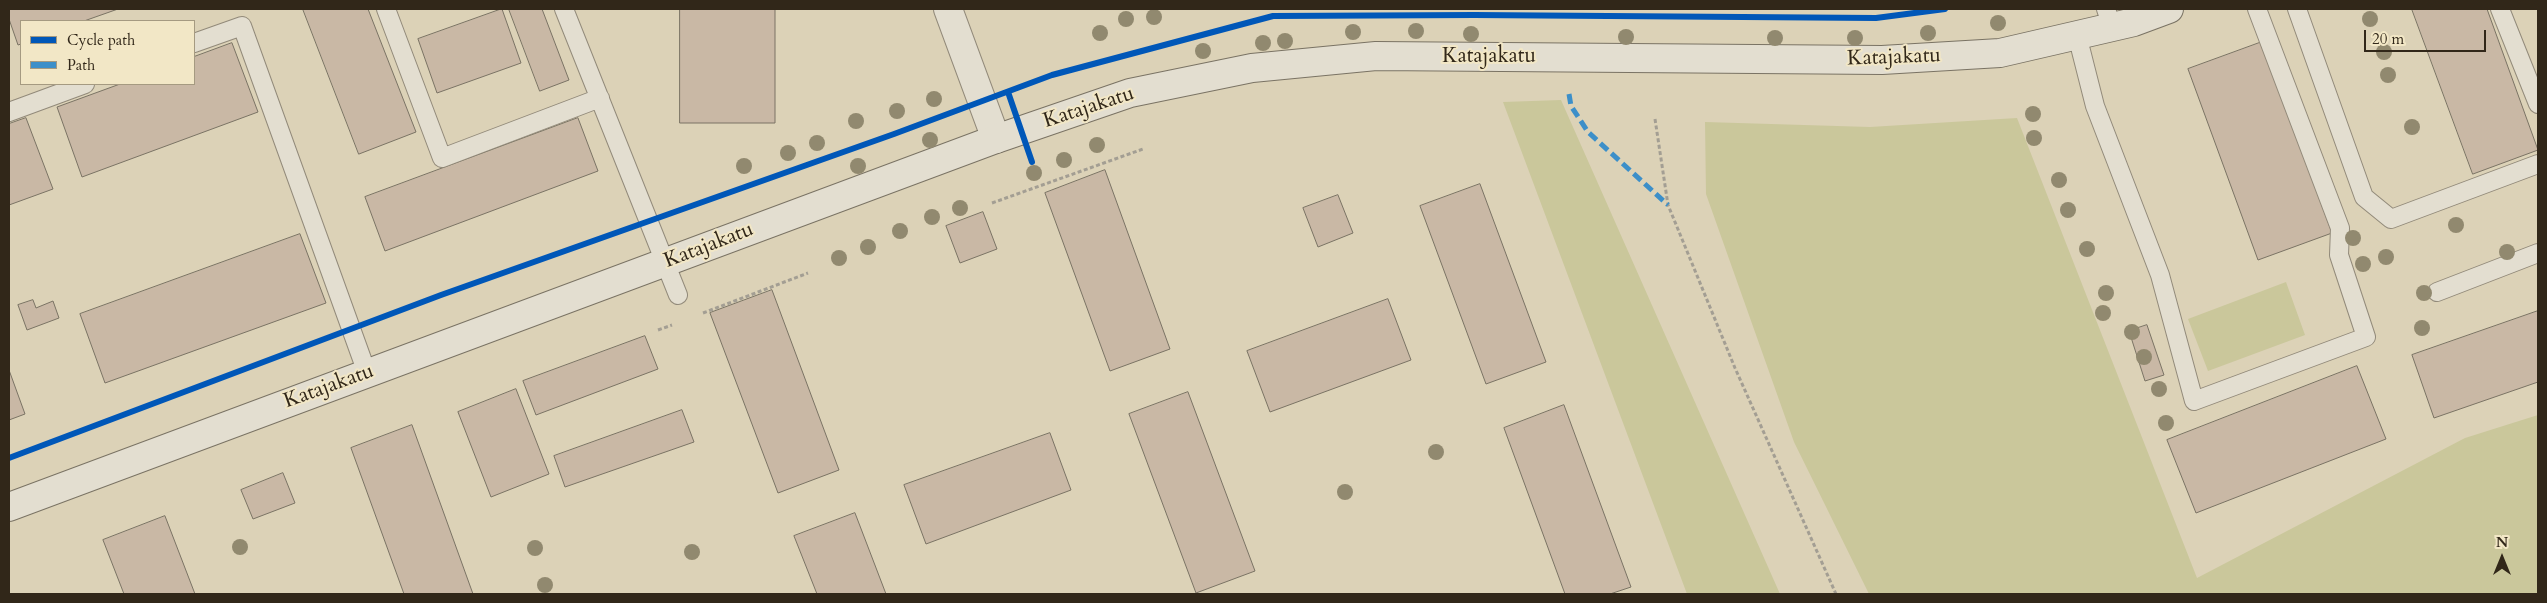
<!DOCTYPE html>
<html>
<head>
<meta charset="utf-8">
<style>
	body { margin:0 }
	#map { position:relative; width:2547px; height:603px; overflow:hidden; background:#dcd2b7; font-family:Cardo,serif }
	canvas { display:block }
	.frame { position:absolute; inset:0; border:10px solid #312719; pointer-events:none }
	.legend { position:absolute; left:20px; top:20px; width:175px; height:65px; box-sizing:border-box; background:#f2e7c6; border:1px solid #a59a81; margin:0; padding:6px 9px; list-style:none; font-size:15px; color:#312719 }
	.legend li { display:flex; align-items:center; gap:10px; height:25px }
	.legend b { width:25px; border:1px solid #a59a81 }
	.north { position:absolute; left:2477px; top:533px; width:50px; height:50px; -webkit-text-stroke:4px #f2e7c6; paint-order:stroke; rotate:0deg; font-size:14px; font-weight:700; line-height:20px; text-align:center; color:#312719 }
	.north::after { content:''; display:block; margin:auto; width:18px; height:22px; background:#312719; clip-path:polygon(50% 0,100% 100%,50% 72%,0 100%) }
	.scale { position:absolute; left:2364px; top:30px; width:122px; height:22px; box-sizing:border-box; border:2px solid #312719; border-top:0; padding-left:6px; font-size:15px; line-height:18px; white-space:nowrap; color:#312719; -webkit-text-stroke:4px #f2e7c6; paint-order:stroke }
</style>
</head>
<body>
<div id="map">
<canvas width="2547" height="603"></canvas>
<div class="frame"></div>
<ul class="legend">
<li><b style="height:6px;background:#0057b8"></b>Cycle path</li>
<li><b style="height:6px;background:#3c8fc9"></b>Path</li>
</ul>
<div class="north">N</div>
<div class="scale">20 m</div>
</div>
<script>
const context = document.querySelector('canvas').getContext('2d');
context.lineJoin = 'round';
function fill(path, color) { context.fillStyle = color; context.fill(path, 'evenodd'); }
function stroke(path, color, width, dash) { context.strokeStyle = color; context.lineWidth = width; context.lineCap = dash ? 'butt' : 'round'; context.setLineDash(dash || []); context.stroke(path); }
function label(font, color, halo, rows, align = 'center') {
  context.font = font + ' Cardo,serif'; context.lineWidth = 4; context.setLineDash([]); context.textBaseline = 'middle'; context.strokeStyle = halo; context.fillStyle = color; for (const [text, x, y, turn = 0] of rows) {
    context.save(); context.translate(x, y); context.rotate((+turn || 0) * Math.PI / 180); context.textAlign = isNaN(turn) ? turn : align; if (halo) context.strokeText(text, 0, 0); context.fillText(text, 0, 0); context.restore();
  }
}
fill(new Path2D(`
	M1561,100L1780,594H1687L1503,102Z
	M2017,118L2197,578L2465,438L2538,415V594H1869L1794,442L1706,194L1705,122L1870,127Z
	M2286,282L2305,335L2208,371L2188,319Z`), '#cac79b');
const building = new Path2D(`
	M9,9H118L84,21H21V44L18,45L9,19Z
	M303,9H368L416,132L359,154Z
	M502,9L521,63L437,93L418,39Z
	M509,9H542L569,80L540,91Z
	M680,9H775V123H680Z
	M2412,9H2487L2538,150L2473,174Z
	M2262,42L2332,233L2258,260L2188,69Z
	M232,43L258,112L82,177L57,107L120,84H194V57Z
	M26,118L53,189L9,205V124Z
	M578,118L598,171L385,251L365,197Z
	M1105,170L1170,349L1110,371L1045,193Z
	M1480,184L1546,362L1486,384L1420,206Z
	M1338,195L1353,233L1318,247L1303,208Z
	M983,212L997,249L960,263L946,226Z
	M300,234L326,303L105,383L80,314Z
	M772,290L839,470L778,493L710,313Z
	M1388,299L1411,360L1270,412L1247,351Z
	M33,300L36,308L53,301L59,318L27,330L18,305Z
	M2538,311V382L2434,418L2412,355Z
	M2147,325L2164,375L2145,381L2129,331Z
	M645,336L658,369L536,415L523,381Z
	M2357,366L2386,439L2196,513L2167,440Z
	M9,370L25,414L9,420Z
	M516,389L549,474L491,497L458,412Z
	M1188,392L1255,571L1196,593L1129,414Z
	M1564,405L1631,587L1610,594H1565L1504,428Z
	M682,410L694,442L565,487L554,456Z
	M412,425L473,594H404L351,448Z
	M1050,433L1071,490L926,544L904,485Z
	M283,473L295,503L253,519L241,490Z
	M855,513L886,594H817L794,536Z
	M165,516L195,594H124L103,540Z`);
fill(building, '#c9b8a5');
stroke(building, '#7a7364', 1);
const lane = new Path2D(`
	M386,9L442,158L600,98
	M564,9L678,295
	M2106,9L2112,27
	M2297,9L2364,197L2391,219L2538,164
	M2500,9L2538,104
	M2077,35L2095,106L2160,275L2194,401L2366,337L2339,255L2340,228L2257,9
	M194,43L242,26L367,373
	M9,112L85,84
	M2437,292L2538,253`);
const street = new Path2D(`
	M948,9L996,139`);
const secondary = new Path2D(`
	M9,507L996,139L1130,93L1252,68L1376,56L1882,60L2000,53L2134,22L2169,9`);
stroke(lane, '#928a7a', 20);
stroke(street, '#928a7a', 30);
stroke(secondary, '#7a7364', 30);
stroke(new Path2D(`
	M1655,119L1668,205L1735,368L1836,594
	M992,203L1143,149
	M703,313L808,273
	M658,330L672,325`), '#a39e93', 3, [4, 2.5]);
stroke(lane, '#e3ded0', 18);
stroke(street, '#e3ded0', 28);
stroke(secondary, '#e3ded0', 28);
stroke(new Path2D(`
	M1569,94L1571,106L1588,132L1668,205`), '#3c8fc9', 5, [10, 5]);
stroke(new Path2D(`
	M1008,92L1032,162
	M9,458L441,295L894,134L1052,75L1273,16L1474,15L1876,18L1945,9`), '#0057b8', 6);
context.fillStyle = '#91896f';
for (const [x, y] of [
	[1154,17],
	[1126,19],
	[2370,19],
	[1998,23],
	[1416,31],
	[1353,32],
	[1100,33],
	[1928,33],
	[1471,34],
	[1626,37],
	[1775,38],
	[1855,38],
	[1285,41],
	[1263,43],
	[1203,51],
	[2384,52],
	[2388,75],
	[934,99],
	[897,111],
	[2033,114],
	[856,121],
	[2412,127],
	[2034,138],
	[930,140],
	[817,143],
	[1097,145],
	[788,153],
	[1064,160],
	[744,166],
	[858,166],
	[1034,173],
	[2059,180],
	[960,208],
	[2068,210],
	[932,217],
	[2456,225],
	[900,231],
	[2353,238],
	[868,247],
	[2087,249],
	[2507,252],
	[2386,257],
	[839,258],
	[2363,264],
	[2106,293],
	[2424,293],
	[2103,313],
	[2422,328],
	[2132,332],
	[2144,357],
	[2159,389],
	[2166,423],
	[1436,452],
	[1345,492],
	[240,547],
	[535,548],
	[692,552],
	[545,585]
]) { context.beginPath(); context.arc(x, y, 8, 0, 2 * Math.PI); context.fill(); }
label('21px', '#312719', '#f2e7c6', [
	["Katajakatu",1489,57],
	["Katajakatu",1894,58,-2],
	["Katajakatu",1089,108,-18],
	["Katajakatu",709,246,-21],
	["Katajakatu",329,387,-20]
]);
</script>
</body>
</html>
